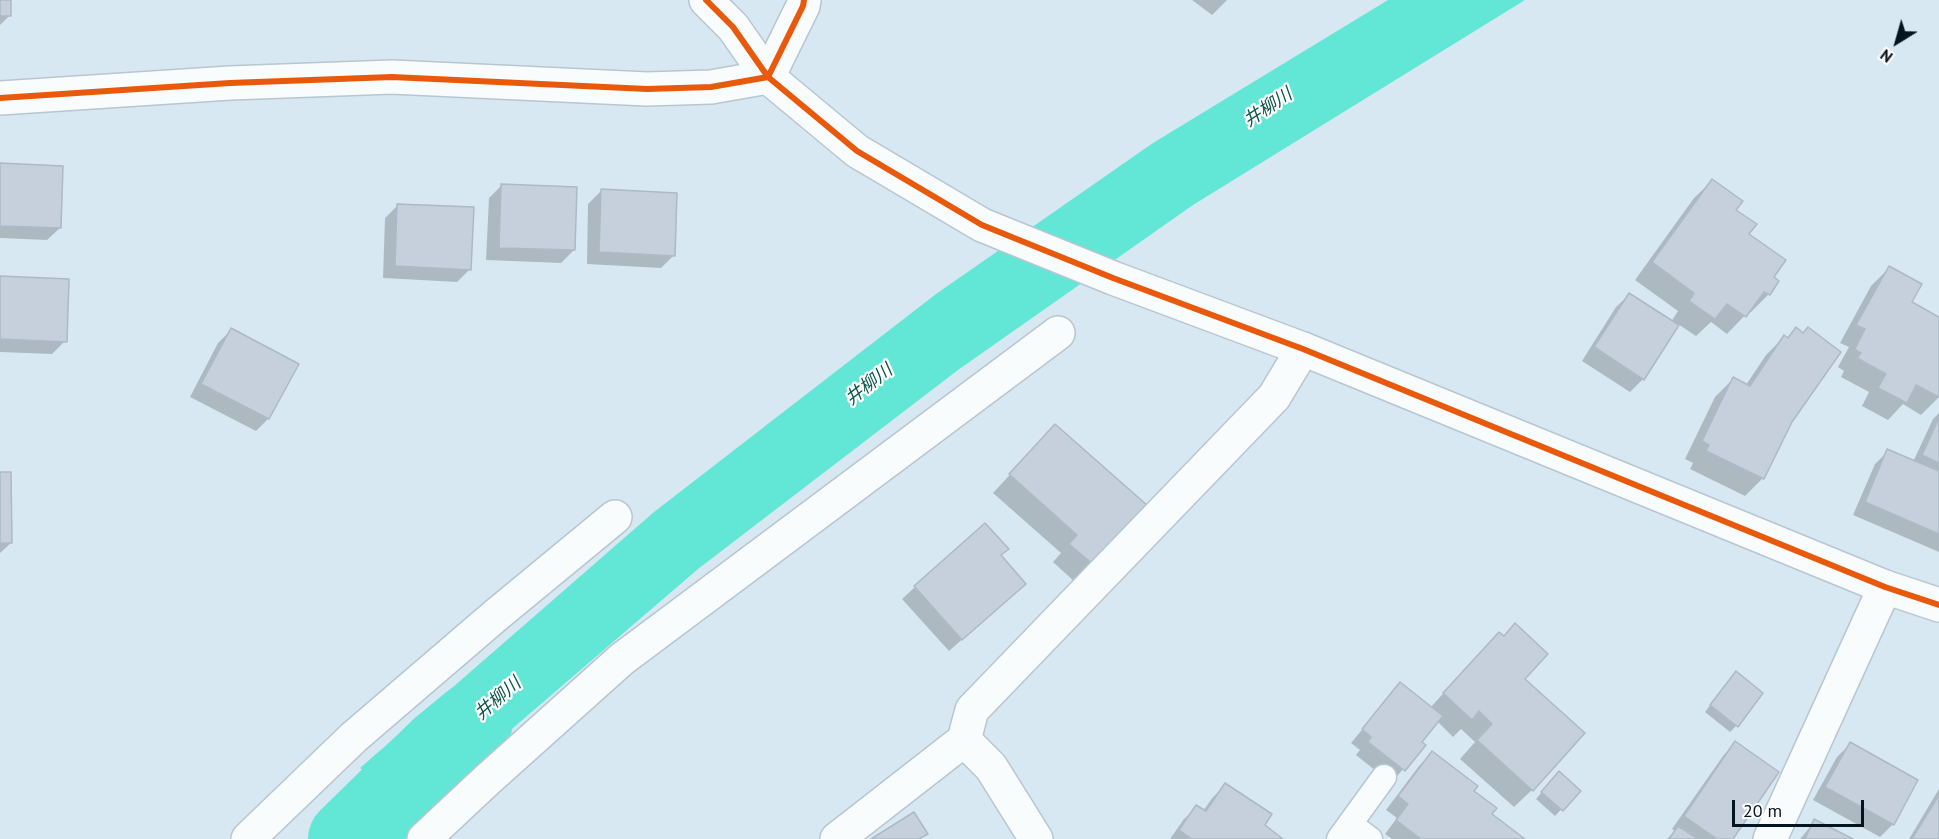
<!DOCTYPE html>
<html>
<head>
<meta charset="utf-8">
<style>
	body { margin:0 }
	#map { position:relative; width:1939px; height:839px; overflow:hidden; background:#d8e8f2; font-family:"PT Sans",sans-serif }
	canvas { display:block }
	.north { position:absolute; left:1867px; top:12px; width:60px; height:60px; -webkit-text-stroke:4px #fff; paint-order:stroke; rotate:217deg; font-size:16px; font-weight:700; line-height:24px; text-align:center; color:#051520 }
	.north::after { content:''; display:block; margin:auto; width:21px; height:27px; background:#051520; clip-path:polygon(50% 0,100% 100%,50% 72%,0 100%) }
	.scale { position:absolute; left:1732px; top:800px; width:132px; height:27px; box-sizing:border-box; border:3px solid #051520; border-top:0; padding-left:8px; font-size:18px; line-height:21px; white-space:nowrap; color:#051520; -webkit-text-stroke:4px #fff; paint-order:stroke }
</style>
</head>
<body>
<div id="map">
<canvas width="1939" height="839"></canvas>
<div class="north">N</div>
<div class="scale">20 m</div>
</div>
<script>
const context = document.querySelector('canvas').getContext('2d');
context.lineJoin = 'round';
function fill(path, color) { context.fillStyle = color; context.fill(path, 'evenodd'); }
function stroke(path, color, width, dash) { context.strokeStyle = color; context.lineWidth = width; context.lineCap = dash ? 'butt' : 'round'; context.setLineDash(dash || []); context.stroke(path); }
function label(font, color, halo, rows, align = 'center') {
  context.font = font + ' "PT Sans","Noto Sans JP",sans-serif'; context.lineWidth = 4.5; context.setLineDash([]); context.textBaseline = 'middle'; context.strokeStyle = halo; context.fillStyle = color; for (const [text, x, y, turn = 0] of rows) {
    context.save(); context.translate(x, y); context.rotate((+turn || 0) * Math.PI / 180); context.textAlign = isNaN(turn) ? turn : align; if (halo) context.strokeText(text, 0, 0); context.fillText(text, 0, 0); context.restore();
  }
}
fill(new Path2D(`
	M1388,0H1525L1193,205L958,370L698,569L413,814L360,768L654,512L936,294L1153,143Z`), '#62e7d7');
fill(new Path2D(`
	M0,0H9L10,15L0,25Z
	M1192,0H1227L1212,15Z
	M0,164L60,228L47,240L0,238Z
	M1712,181L1734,211L1772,278L1769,294L1751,312L1749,311L1727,334L1711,322L1696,336L1678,324L1643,379L1630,392L1582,361L1616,307L1629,295L1671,322L1678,311L1635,280L1694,198Z
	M501,186L574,250L561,263L486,260L489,198Z
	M601,191L674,255L661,268L587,264L588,204Z
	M398,205L470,269L457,282L383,278L385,218Z
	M1889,268L1910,303L1939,319V397L1921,415L1903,404L1888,420L1862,406L1869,392L1841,377L1844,371L1838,367L1849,347L1840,343L1871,286Z
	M0,278L65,341L52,354L0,352Z
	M1796,329L1791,421L1763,478L1745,496L1690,469L1693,463L1685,459L1715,397L1733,379L1746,385L1766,355L1784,337L1786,339Z
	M231,330L268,419L256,431L190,397L218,343Z
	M1939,413V552L1853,515L1875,464L1888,451L1913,462L1933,419Z
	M1055,426L1146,506L1076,583L1053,562L1061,553L993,493Z
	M0,473L11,543L0,553Z
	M915,587L1011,596L949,651L902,599Z
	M1482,651L1523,679L1532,790L1514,807L1460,759L1475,742L1461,729L1453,737L1437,721L1420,742L1424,745L1391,783L1356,755L1360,750L1351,743L1400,684L1430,708Z
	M1730,679L1736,726L1730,732L1705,712Z
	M1735,743L1732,839H1667L1675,831L1672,829L1723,756Z
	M1850,744L1893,824L1880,837L1813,800L1837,757Z
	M1432,753L1490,815L1523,839H1392L1385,834L1397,818L1386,810L1419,766Z
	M1553,779L1579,791L1555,816L1536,799Z
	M1226,785L1263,825L1281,839H1170L1184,819L1197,807L1203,811L1213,797Z
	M1939,789V839H1909Z
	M1815,821L1850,839H1800Z`), '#0003');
stroke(new Path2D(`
	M348,839L439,750L473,722`), '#62e7d7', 80);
const building = new Path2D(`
	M0,0H11V16H0Z
	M0,163L63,166L61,228L0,226Z
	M1712,179L1743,201L1736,210L1757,224L1749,234L1786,260L1774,277L1779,281L1770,295L1764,292L1746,317L1727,304L1715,319L1689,301L1694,293L1652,262Z
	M501,184L577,187L575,250L499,248Z
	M601,189L677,193L675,256L599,252Z
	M397,204L474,207L471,270L395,266Z
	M1889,266L1922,284L1912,302L1939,317V397L1916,385L1907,403L1878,388L1886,374L1857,358L1861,353L1855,349L1865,329L1856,325Z
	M0,276L69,279L67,342L0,339Z
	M1629,293L1679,325L1644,380L1594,347Z
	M1796,327L1803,333L1808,327L1841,352L1792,422L1764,479L1706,451L1709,445L1702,441L1733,377L1750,386L1784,335L1788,338Z
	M231,328L299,364L269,419L201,384Z
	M1939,418V463L1922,455Z
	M1055,424L1148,506L1095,566L1069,544L1077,535L1009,474Z
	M1887,449L1939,471V534L1865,502Z
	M0,472H11L12,543H0Z
	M985,523L1009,549L1001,555L1026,584L962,640L914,586Z
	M1515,623L1548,654L1525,679L1585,733L1533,791L1477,740L1492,724L1479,711L1472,720L1443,693L1499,632L1504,636Z
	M1736,671L1763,693L1738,727L1710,705Z
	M1400,682L1443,716L1422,742L1426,745L1405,771L1368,742L1371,737L1362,729Z
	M1735,741L1779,772L1733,839H1717L1684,816Z
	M1850,742L1918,780L1894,825L1825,787Z
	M1432,751L1478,786L1474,791L1497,808L1492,814L1525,839H1421L1396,820L1408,804L1398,796Z
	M1559,771L1581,791L1563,811L1541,792Z
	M1225,783L1272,814L1265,825L1283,839H1192L1179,830L1196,805L1206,811Z
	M1939,795V839H1912Z
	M914,812L928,834L919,839H871Z
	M1814,819L1853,839H1805Z
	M1678,826L1698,839H1669Z`);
fill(building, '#c5d0dc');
stroke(building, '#adb9c5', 1.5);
const lane = new Path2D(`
	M1350,824L1370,839
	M1339,839L1384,777`);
const street = new Path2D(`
	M768,77L803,6L804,0
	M248,839L354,737L495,616L615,517
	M424,839L487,780L622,659L1058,333
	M837,839L964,740
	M1036,839L991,767L964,740L972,710L1274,397L1303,349
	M1770,839L1885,587`);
const secondary = new Path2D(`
	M706,0L733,27L768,77L857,151L982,225L1113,278L1303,349L1885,587L1939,605
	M0,98L230,83L392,77L647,89L711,87L768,77`);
stroke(lane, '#b7c6d1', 27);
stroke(street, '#b7c6d1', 36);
stroke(secondary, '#b7c6d1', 36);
stroke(lane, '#f9fcfd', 24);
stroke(street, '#f9fcfd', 33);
stroke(secondary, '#f9fcfd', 33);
stroke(new Path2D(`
	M706,0L733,27L768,77L857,151L982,225L1113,278L1303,349L1885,587L1939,605
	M0,98L230,83L392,77L647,89L711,87L768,77L803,6L804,0`), '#e8590c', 6);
label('italic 18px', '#0a5449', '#fff', [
	["井柳川",1268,108,-34],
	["井柳川",869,385,-38],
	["井柳川",498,699,-41]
]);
</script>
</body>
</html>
